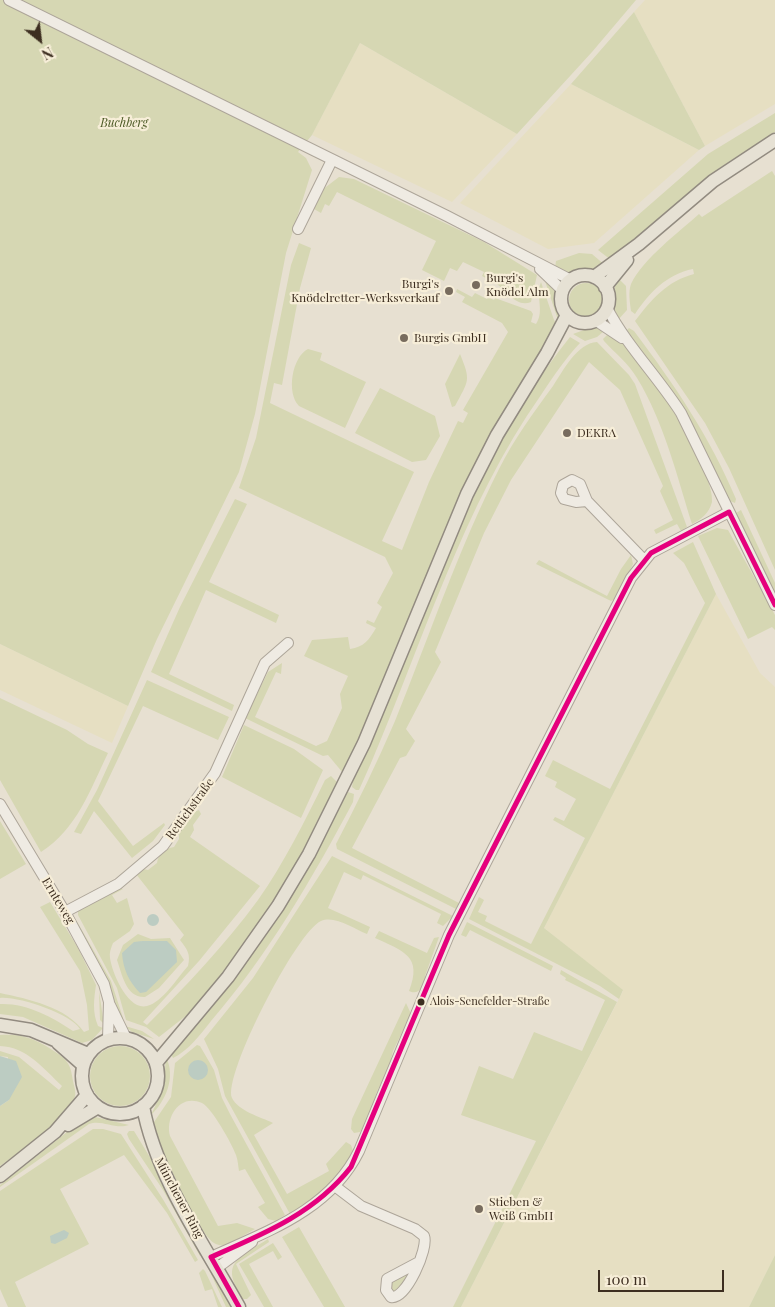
<!DOCTYPE html>
<html>
<head>
<meta charset="utf-8">
<style>
	body { margin:0 }
	#map { position:relative; width:775px; height:1307px; overflow:hidden; background:#e7e0d1; font-family:"Playfair Display",serif }
	canvas { display:block }
	.north { position:absolute; left:15px; top:15px; width:50px; height:50px; -webkit-text-stroke:4px #f7eed8; paint-order:stroke; rotate:151deg; font-size:14px; font-weight:700; line-height:20px; text-align:center; color:#3d2e20 }
	.north::after { content:''; display:block; margin:auto; width:18px; height:22px; background:#3d2e20; clip-path:polygon(50% 0,100% 100%,50% 72%,0 100%) }
	.scale { position:absolute; left:598px; top:1270px; width:126px; height:22px; box-sizing:border-box; border:2px solid #3d2e20; border-top:0; padding-left:6px; font-size:15px; line-height:18px; white-space:nowrap; color:#3d2e20; -webkit-text-stroke:4px #f7eed8; paint-order:stroke }
</style>
</head>
<body>
<div id="map">
<canvas width="775" height="1307"></canvas>
<div class="north">N</div>
<div class="scale">100 m</div>
</div>
<script>
const context = document.querySelector('canvas').getContext('2d');
context.lineJoin = 'round';
function fill(path, color) { context.fillStyle = color; context.fill(path, 'evenodd'); }
function stroke(path, color, width, dash) { context.strokeStyle = color; context.lineWidth = width; context.lineCap = dash ? 'butt' : 'round'; context.setLineDash(dash || []); context.stroke(path); }
function label(font, color, halo, rows, align = 'center') {
  context.font = font + ' "Playfair Display",serif'; context.lineWidth = 4.5; context.setLineDash([]); context.textBaseline = 'middle'; context.strokeStyle = halo; context.fillStyle = color; for (const [text, x, y, turn = 0] of rows) {
    context.save(); context.translate(x, y); context.rotate((+turn || 0) * Math.PI / 180); context.textAlign = isNaN(turn) ? turn : align; if (halo) context.strokeText(text, 0, 0); context.fillText(text, 0, 0); context.restore();
  }
}
fill(new Path2D(`
	M645,0H775V104L705,146L634,12Z
	M360,43L517,134L452,202L312,135Z
	M571,84L699,150L594,243L548,249L460,203Z
	M716,594L760,673L775,687V1255L749,1307H461L623,991L544,928Z
	M0,644L128,706L112,743L0,690Z`), '#e6dfc2');
fill(new Path2D(`
	M0,0H636L592,52L517,134L360,43L312,135L298,152L306,158L312,170L286,253L255,414L239,472L157,639L128,706L0,644Z
	M634,12L705,146L699,150L571,84Z
	M775,113V132L718,169L611,260L598,250L708,154Z
	M772,171L775,176V570L729,468L705,423L635,321C652,299 667,281 694,274L693,269C667,274 649,293 635,314L631,311C630,303 628,292 631,284C643,259 679,232 699,214L702,217Z
	M339,177L354,179L484,242L537,275L531,302C517,308 506,291 497,284C492,281 487,279 482,276L484,272L463,262L457,271L450,268L444,281L422,270L436,241L337,192L329,206L325,204L321,213L314,209L322,190Z
	M299,243L311,248L300,288L282,385L274,383L270,403L414,472L382,541L402,550L429,482L458,421L463,423L468,413L463,410L508,332L502,323L462,302L465,297L456,292L457,289L472,297L475,293L487,299L488,297L494,300L495,298L531,311L533,314L531,322L536,324C545,311 535,296 541,282L554,320L559,327L512,397L485,445L380,695L343,773L328,755L323,756L245,718L268,672L282,663L281,674L276,672L255,717L316,746L327,741L342,708L340,694L348,676L304,656L312,640L348,637L350,649C364,647 369,640 376,628L366,623L367,620L374,623L382,607L377,603L393,573L385,557L239,488L256,438L291,265Z
	M579,253L592,254L606,266C593,273 568,277 555,268L556,261Z
	M618,278L626,286L627,310L617,321C612,307 612,291 618,278Z
	M545,281L557,292L561,315L558,320Z
	M569 300a17 17 0 1 1 34 0a17 17 0 1 1-34 0Z
	M592,327L600,328L603,332L597,337L585,341L573,334Z
	M629,328L634,331C674,384 710,437 736,499L735,503L730,501C700,438 673,391 630,336L627,330Z
	M608,334C635,339 717,473 712,502C709,513 702,519 692,524C677,476 664,422 637,378C629,364 615,353 604,341L603,339Z
	M570,337L580,343C565,359 553,377 541,395C463,506 424,639 371,763L359,790H356L352,787L353,781C379,721 404,660 429,599C467,507 506,416 570,337Z
	M597,342L629,375L635,384L687,527L681,531L677,524L656,534L654,530L673,520L660,491L663,486L620,390L589,362L511,480L484,533L435,652L441,662L406,729L415,741L406,756L400,758L352,848L459,903L456,909L337,849L336,844C357,804 377,763 395,721C429,637 458,550 499,469C514,439 534,412 553,386C563,371 577,343 597,342Z
	M308,349L322,353L320,360L366,382L345,428L299,406C286,393 292,357 308,349Z
	M460,354C471,381 469,380 455,406L452,407L445,384Z
	M380,388L435,416L440,436L426,460L412,462L355,433Z
	M235,499L247,504L209,582L279,615L276,623L206,590L169,674L234,705L232,711L151,672L180,607Z
	M741,510L775,583V595L736,513Z
	M717,528L728,530L775,615V630L772,627L748,639L698,536Z
	M693,542L716,594L544,928L623,990L619,999L600,986L469,919L479,897L484,900L478,912L487,916L485,921L531,944L585,838L553,820L555,817L564,821L576,799L555,787L557,782L545,776L553,760L610,789L705,603L684,563L673,553Z
	M631,555L633,564L616,598L611,601L536,564L539,560L607,596L621,569Z
	M147,680L229,717L218,740L143,706L98,801L133,846L164,823L165,825L153,841L132,858L94,811L81,834L74,832L97,790Z
	M0,698L67,730L88,744L108,753C90,790 77,829 41,852L0,780Z
	M244,725L294,749L323,770L301,818L222,777Z
	M331,776L337,782V788L317,821L301,859L287,882L245,944L201,1001L187,1015L159,1037L146,1027L126,1020L117,988L78,915V911L118,888L123,889L112,895L117,903L127,898L134,924L130,931L113,943C111,948 109,953 110,958C112,973 128,1011 147,1006C163,1002 177,978 188,966C191,954 187,949 180,940L184,935L136,874L143,869L148,870L157,863C158,855 165,848 174,847L179,839V832L194,812L199,810L201,814L193,825L194,830L190,837L260,886L199,961L143,1022L147,1025C186,986 225,945 258,900C284,863 305,821 325,780Z
	M348,792L354,794L353,802C312,879 268,955 211,1021C201,1034 188,1051 173,1058L171,1054L275,921L300,881Z
	M0,821L26,864L0,879Z
	M332,856L453,916L443,926L437,923L441,914L363,875L361,880L344,872L328,908L370,927L367,934C354,929 335,915 321,921C297,931 223,1075 232,1098C238,1111 261,1117 273,1123L254,1135L287,1194L329,1171L326,1164L346,1142L351,1145L353,1151C345,1180 314,1199 290,1214L225,1096L218,1069L204,1039L253,978Z
	M50,902L78,948L96,985C94,999 92,1012 98,1026L103,1028L92,1040L82,1043L23,1017L0,1014V1004C27,1003 52,1017 73,1031L80,1029C71,1014 18,996 0,998V993C28,999 67,1007 84,1032L89,1030L87,1005L80,971L40,907Z
	M75,918L111,981L123,1018L121,1021L108,983Z
	M467,922L553,966L551,971L470,930L466,937L461,935Z
	M379,931L427,953L434,938L439,937L425,976L427,978C423,986 419,996 409,991C423,956 403,951 375,938Z
	M138,934L151,939L170,938L184,960L159,988L145,997C126,998 122,974 117,960L123,945ZM142,941H167L122,953Z
	M561,970L617,1002L461,1307H453L536,1141L461,1115L479,1066L513,1079L534,1032L582,1051L605,1000L565,980L566,978L560,974Z
	M99,991L104,1024L100,1020Z
	M406,1003L411,1014L393,1051L388,1072L378,1089L367,1121L360,1132L354,1133L351,1129L352,1119Z
	M125,1026L142,1031L154,1039L132,1032Z
	M0,1035C23,1033 38,1040 57,1053C69,1061 71,1067 73,1081C74,1087 77,1093 74,1099C66,1120 19,1152 0,1166V1106L9,1100L8,1057L0,1056V1051L19,1057L59,1090L62,1086C44,1069 27,1047 0,1046Z
	M197,1045L200,1046L214,1070L222,1098L230,1114L285,1215L276,1221L268,1219L258,1207L265,1203L245,1169L239,1171C238,1166 238,1160 236,1155C232,1144 212,1108 202,1103C180,1093 165,1117 170,1136L218,1226L237,1223L255,1229L225,1246C221,1245 217,1245 214,1243C197,1232 161,1147 152,1125L171,1097L175,1063Z
	M90 1076a30 30 0 1 1 60 0a30 30 0 1 1-60 0Z
	M166,1057C176,1077 166,1101 151,1115L163,1089Z
	M91,1116L129,1125C115,1130 102,1119 89,1124L0,1187V1185L77,1124Z
	M93,1129H103L121,1134L164,1201L198,1260L195,1262L167,1213L124,1155L60,1189L89,1244L15,1282L26,1307H8L0,1289V1191Z
	M129,1131H134L151,1159L181,1220L200,1252V1256L163,1190L129,1139L127,1134Z
	M299,1227L345,1307H324L282,1237Z
	M268,1239L269,1242L236,1264L251,1295L247,1299H243C219,1263 238,1258 268,1239Z
	M273,1243L282,1257L278,1260L273,1251L249,1264L273,1307H264L239,1264Z
	M775,1255V1307H749Z
	M203,1269L205,1271L222,1307H218L212,1289L205,1291L199,1273Z
	M406,1273H409L403,1289L394,1292L390,1288L392,1282Z
	M211,1274H213L232,1307H226Z`), '#d6d7b3');
fill(new Path2D(`
	M147 920a6 6 0 1 1 12 0a6 6 0 1 1-12 0Z
	M142,941H167L176,950L177,962L146,992L140,993C129,982 123,969 122,953L134,942Z
	M0,1056L16,1061L22,1077L9,1100L0,1106Z
	M188 1070a10 10 0 1 1 20 0a10 10 0 1 1-20 0Z
	M64,1230L69,1233L67,1238L55,1244L51,1243L50,1236Z`), '#bcccc2');
const minor = new Path2D(`
	M9,0L447,216L571,280
	M298,229L332,160
	M540,269L563,291
	M607,308C627,346 658,377 681,413L775,605
	M595,320L622,338
	M587,501L576,502L564,499L561,493L563,485L572,480L580,484L587,501L644,560
	M0,804L65,912L104,984L109,1002L108,1039
	M65,912L118,884L163,846L215,773L265,663L288,643
	M110,1005L126,1038
	M336,1187L361,1206L415,1229L424,1236C429,1248 406,1300 391,1297L386,1290L387,1279L419,1262
	M211,1257C268,1231 330,1210 359,1151L449,935L631,578L651,553L729,512
	M217,1268L252,1242`);
const major = new Path2D(`
	M561 299a24 24 0 1 1 48 0a24 24 0 1 1-48 0Z
	M594,277L639,244L713,181L775,140
	M605,287L627,260
	M0,1025L31,1030L88,1054
	M82 1076a38 38 0 1 1 76 0a38 38 0 1 1-76 0Z
	M58,1043L83,1065
	M156,1063L228,977L278,906L309,854L364,743L467,494L497,435L547,353L567,315
	M143,1106C155,1175 205,1246 239,1307
	M68,1125L98,1107
	M0,1176L55,1132L87,1095`);
stroke(minor, '#ada599', 12);
stroke(major, '#928b80', 15);
stroke(minor, '#efebe3', 10);
stroke(major, '#e6e1d4', 12);
stroke(new Path2D(`
	M239,1307L211,1257C264,1234 315,1213 351,1167L449,935L631,578L651,553L729,512L775,605`), '#e5007d', 5);
for (const [x, y, r, color] of [
	[476,285,5,"#786c5e"],
	[449,291,5,"#786c5e"],
	[404,338,5,"#786c5e"],
	[567,433,5,"#786c5e"],
	[421,1002,4.5,"#3d2e20"],
	[479,1209,5,"#786c5e"]
]) { const dot = new Path2D(); dot.arc(x, y, r, 0, 2 * Math.PI); context.fillStyle = color; context.fill(dot); stroke(dot, '#f7eed8', 2); }
label('11px', '#3d2e20', '#f7eed8', [
	["Alois-Senefelder-Straße",430,1002]
], 'left');
label('italic 12px', '#4d5a26', '#f7eed8', [
	["Buchberg",124,123]
]);
label('12px', '#3d2e20', '#f7eed8', [
	["Burgi's",486,278],
	["Knödel Alm",486,292],
	["Burgi's",439,284,"right"],
	["Knödelretter-Werksverkauf",439,298,"right"],
	["Burgis GmbH",414,338],
	["DEKRA",577,433],
	["Stieben &",489,1202],
	["Weiß GmbH",489,1216]
], 'left');
label('12px', '#3d2e20', '#f7eed8', [
	["Rettichstraße",190,809,-54],
	["Ernteweg",58,901,59],
	["Münchener Ring",179,1198,62]
]);
</script>
</body>
</html>
